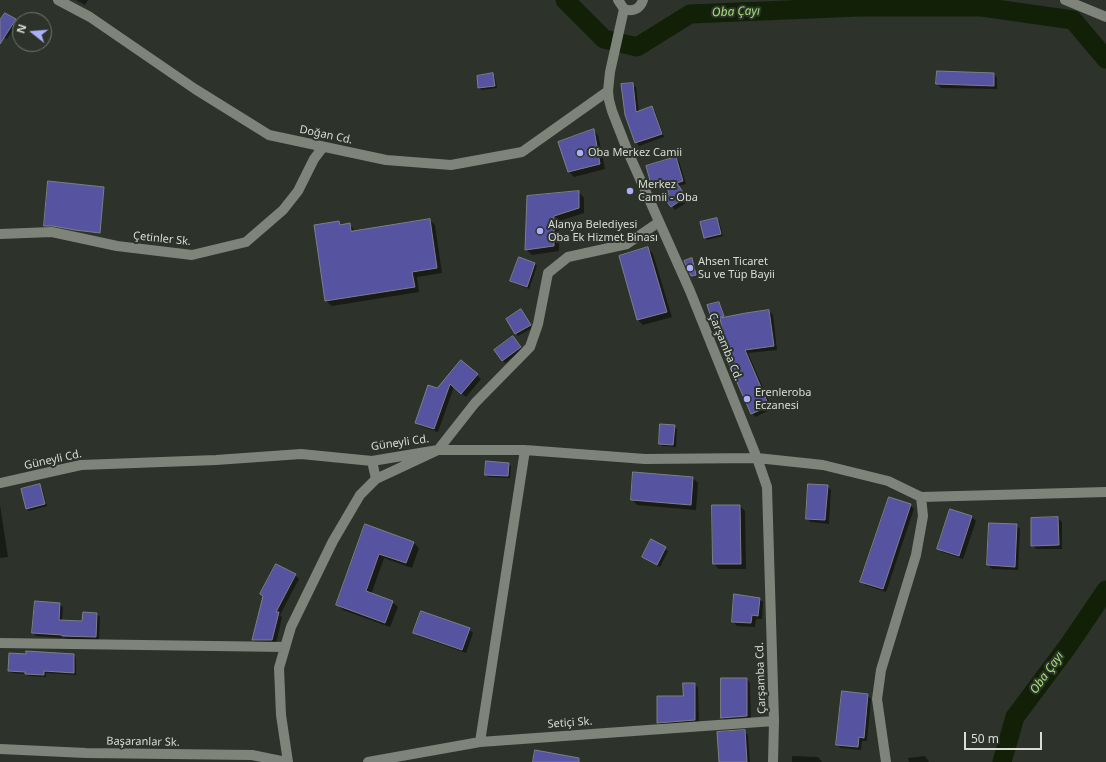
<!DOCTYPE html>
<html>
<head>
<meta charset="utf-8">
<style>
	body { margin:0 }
	#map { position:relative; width:1106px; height:762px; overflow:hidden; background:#2d332a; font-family:"Noto Sans",sans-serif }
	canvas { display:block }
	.north { position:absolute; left:12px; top:12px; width:40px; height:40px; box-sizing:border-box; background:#2d332a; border:1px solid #71776f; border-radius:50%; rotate:287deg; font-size:11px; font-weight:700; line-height:16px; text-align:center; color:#d8dcd6 }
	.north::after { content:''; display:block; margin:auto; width:14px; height:18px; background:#adaffb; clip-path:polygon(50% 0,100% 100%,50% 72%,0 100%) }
	.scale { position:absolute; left:964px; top:732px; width:78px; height:18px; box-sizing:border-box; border:2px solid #d8dcd6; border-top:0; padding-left:5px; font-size:12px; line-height:14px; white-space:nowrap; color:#d8dcd6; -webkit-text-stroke:3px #2d332a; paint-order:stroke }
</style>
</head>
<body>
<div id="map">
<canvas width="1106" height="762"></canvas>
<div class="north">N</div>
<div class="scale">50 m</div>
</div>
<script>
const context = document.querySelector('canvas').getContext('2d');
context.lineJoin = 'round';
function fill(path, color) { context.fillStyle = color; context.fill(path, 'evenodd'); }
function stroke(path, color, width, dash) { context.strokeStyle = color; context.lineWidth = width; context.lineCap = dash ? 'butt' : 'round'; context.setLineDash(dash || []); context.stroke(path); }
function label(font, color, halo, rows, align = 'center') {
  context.font = font + ' "Noto Sans",sans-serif'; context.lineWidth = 4; context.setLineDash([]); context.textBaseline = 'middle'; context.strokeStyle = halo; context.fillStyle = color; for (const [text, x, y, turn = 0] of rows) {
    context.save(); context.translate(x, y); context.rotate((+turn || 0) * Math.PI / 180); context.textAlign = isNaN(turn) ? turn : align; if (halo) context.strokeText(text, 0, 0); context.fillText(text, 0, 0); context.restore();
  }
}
fill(new Path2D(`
	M76,0H88L85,5Z
	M15,20L17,23L7,39L0,35V22Z
	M994,74L997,78V89L941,88L937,84Z
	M493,75L495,77L497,88L482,90L479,88L478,77Z
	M632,84L636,87L639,112L652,107L655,111L664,137L639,146L636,142Z
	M593,130L598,135L605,169L574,177L569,172L559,143Z
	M676,158L679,161L686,184L679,186L689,201L675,210L666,198L671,194L667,183L656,187L652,184Z
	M104,188L100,233L45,225Z
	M579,192L584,198V213L559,221V251L532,255L526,249L528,197Z
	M717,219L719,221L723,236L707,240L705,237Z
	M430,220L435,225L442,273L417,277L419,292L332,306L326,301L339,222L342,226L349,224L355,231Z
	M648,248L653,254L672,317L643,325L638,320L620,256Z
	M519,258L535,264L537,266L529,289L513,283L511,281Z
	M719,303L721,305L725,318L769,311L773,315L777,350L748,353L770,404L752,412L721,320L715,322L713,319Z
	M521,311L532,328L518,336L507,319Z
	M516,340L523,350L505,363L496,350Z
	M461,361L481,379L466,397L454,387L438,432L420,426L416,423L437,390Z
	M771,406L772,409L755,417L753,414Z
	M674,426L677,429L676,447L662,446L660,444Z
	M508,464L511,466L510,478L488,477L486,474Z
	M634,473L693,478L698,483L696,510L637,505L632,499Z
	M40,485L42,488L47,506L29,511L26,508Z
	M827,486L831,490L829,524L811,522L807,519Z
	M0,505L8,557L0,558Z
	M910,505L914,509L886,592L865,585L862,581Z
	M740,506L745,511L746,569H719L714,564Z
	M951,510L972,517L976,521L963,559L942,552L938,548Z
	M1058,518L1062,522V549H1036L1032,545Z
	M989,524L1016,525L1020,529L1018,570L992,569L988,565Z
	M366,525L414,543L419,548L412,568L384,558L371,595L392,602L398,607L390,627L343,610L338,605Z
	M651,541L668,551L660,567L643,557Z
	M295,575L299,579L280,615L282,617L276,644H257L253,640Z
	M759,599L763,602L762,619H756L755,627L737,626L733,622Z
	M60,604L63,607L62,621L83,622L97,614L100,617L99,640L66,639L65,638L36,636L33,633Z
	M469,629L473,633L466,653L418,636L414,632Z
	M74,655L76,658V675L46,673V677L29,676L26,674L12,673L9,671Z
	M747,679L750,683L751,720L726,722L722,718Z
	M695,684L698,688L699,724L661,726L658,722Z
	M867,695L871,699L867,741H862L861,750L841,748L837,745Z
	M744,731L748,735L750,762H720Z
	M792,756L818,757L822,762H792Z
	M925,756L929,762H909L908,758Z`), '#0007');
stroke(new Path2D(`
	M565,0L604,39L637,47L690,14L859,7H982L1073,20L1106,59
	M1002,762L1015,717L1068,646L1106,590`), '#112006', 19);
const building = new Path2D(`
	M5,13L16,19L0,44V20Z
	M937,71L994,73V86L936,84Z
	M493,73L495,86L478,88L477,76Z
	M633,83L636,112L652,106L662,134L635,143L625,115L621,84Z
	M594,129L600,164L568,172L558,142Z
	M676,157L683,181L677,183L686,197L671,207L664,198L669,194L665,180L651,184L646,166Z
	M48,181L104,187L100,233L75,230L53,226H44Z
	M579,191V208L554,216V246L525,250L527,196Z
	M717,218L721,234L704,238L700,222Z
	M430,219L437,268L412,272L415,287L325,301L314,225L339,221L340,225L350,223L351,231Z
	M648,247L667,312L637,320L619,256Z
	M519,257L535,263L527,287L510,281Z
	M692,258L696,275L691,276L684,261Z
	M719,302L724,316L712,320L707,305Z
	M521,309L531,325L515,334L506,319Z
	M769,310L774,346L745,350L769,406L751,414L729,364L720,318L746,313Z
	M513,336L521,347L502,361L494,350Z
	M461,360L478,374L461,394L450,384L434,429L415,423L428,385L437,388Z
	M660,424L675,425L673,445L659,444Z
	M486,461L509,463L508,476L485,475Z
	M633,472L693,477L691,505L631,500Z
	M40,484L45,504L26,509L21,489Z
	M808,484L828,485L825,520L806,519Z
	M889,497L911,504L883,589L860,582Z
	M712,505H740L741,564H713Z
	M950,509L972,516L959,556L937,549Z
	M1058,517L1059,545L1031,546V518Z
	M989,523L1017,524L1015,567L987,565Z
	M365,524L414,542L406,563L379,554L366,591L393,601L385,623L336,605Z
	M651,539L666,547L657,565L642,557Z
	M276,564L296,574L276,612H279L272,640H252L263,596L260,594Z
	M734,594L760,598L758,616L752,615L751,623L732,622Z
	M35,601L60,603L59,620L82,621L83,612L97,613L96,637L62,636V635L32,633Z
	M421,611L470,628L462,650L413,633Z
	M26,651L74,654V673L44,671V675L25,674V672L8,671L9,653L26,654Z
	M721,678H747V716L721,718Z
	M683,683H695V720L657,723V696H683Z
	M842,691L868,694L864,738L859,737L858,747L836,745Z
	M745,730L747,762H719L717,732Z
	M535,750L579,758V762H533Z`);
fill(building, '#5653a1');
stroke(building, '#7d7e8a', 1);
stroke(new Path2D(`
	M58,0L90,17L195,89L269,135L386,160L451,165L522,152L608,91
	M618,0L624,9C633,12 640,9 643,0
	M1065,0L1106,17
	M624,9L610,72L608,91L609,100L612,111L628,152L690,291L757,458L767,487L774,721L773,762
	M0,234L52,232L117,246L192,255L246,242L283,210L298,191L314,159L323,147
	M372,461L376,479
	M0,483L81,465L216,460L301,454L372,461L438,450H525L645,459L757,458L823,465L888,481L921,497L923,516L916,555L881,670L877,699L886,762
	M921,497L1106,492
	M0,643L285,647
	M480,742L525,450
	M0,749L86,753L252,755L286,762
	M288,762L281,715L279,668L291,627L333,541L360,495L376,479L438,450L475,403L530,347L538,324L548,273L568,257L627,244L659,222
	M368,762L480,742L774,721`), '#7e847a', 10);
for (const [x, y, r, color] of [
	[580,153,4,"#adaffb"],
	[630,191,4,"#adaffb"],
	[540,231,4,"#adaffb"],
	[690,268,4,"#adaffb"],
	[747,399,4,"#adaffb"]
]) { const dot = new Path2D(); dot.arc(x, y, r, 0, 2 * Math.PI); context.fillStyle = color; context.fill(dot); stroke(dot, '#2d332a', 1.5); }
label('11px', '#d8dcd6', '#2d332a', [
	["Doğan Cd.",326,135,12],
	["Çetinler Sk.",162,239,6],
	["Çarşamba Cd.",725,347,68],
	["Güneyli Cd.",400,443,-8],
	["Güneyli Cd.",53,460,-12],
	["Çarşamba Cd.",761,678,-92],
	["Setiçi Sk.",570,723,-4],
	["Başaranlar Sk.",143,742,1]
]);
label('11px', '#d8dcd6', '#2d332a', [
	["Oba Merkez Camii",588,153],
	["Merkez",638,185],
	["Camii - Oba",638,198],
	["Alanya Belediyesi",548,225],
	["Oba Ek Hizmet Binası",548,238],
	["Ahsen Ticaret",698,262],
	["Su ve Tüp Bayii",698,275],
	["Erenleroba",755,393],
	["Eczanesi",755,406]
], 'left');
label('italic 12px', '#a1e076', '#2d332a', [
	["Oba Çayı",736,12,-2],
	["Oba Çayı",1047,673,-54]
]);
</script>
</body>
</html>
